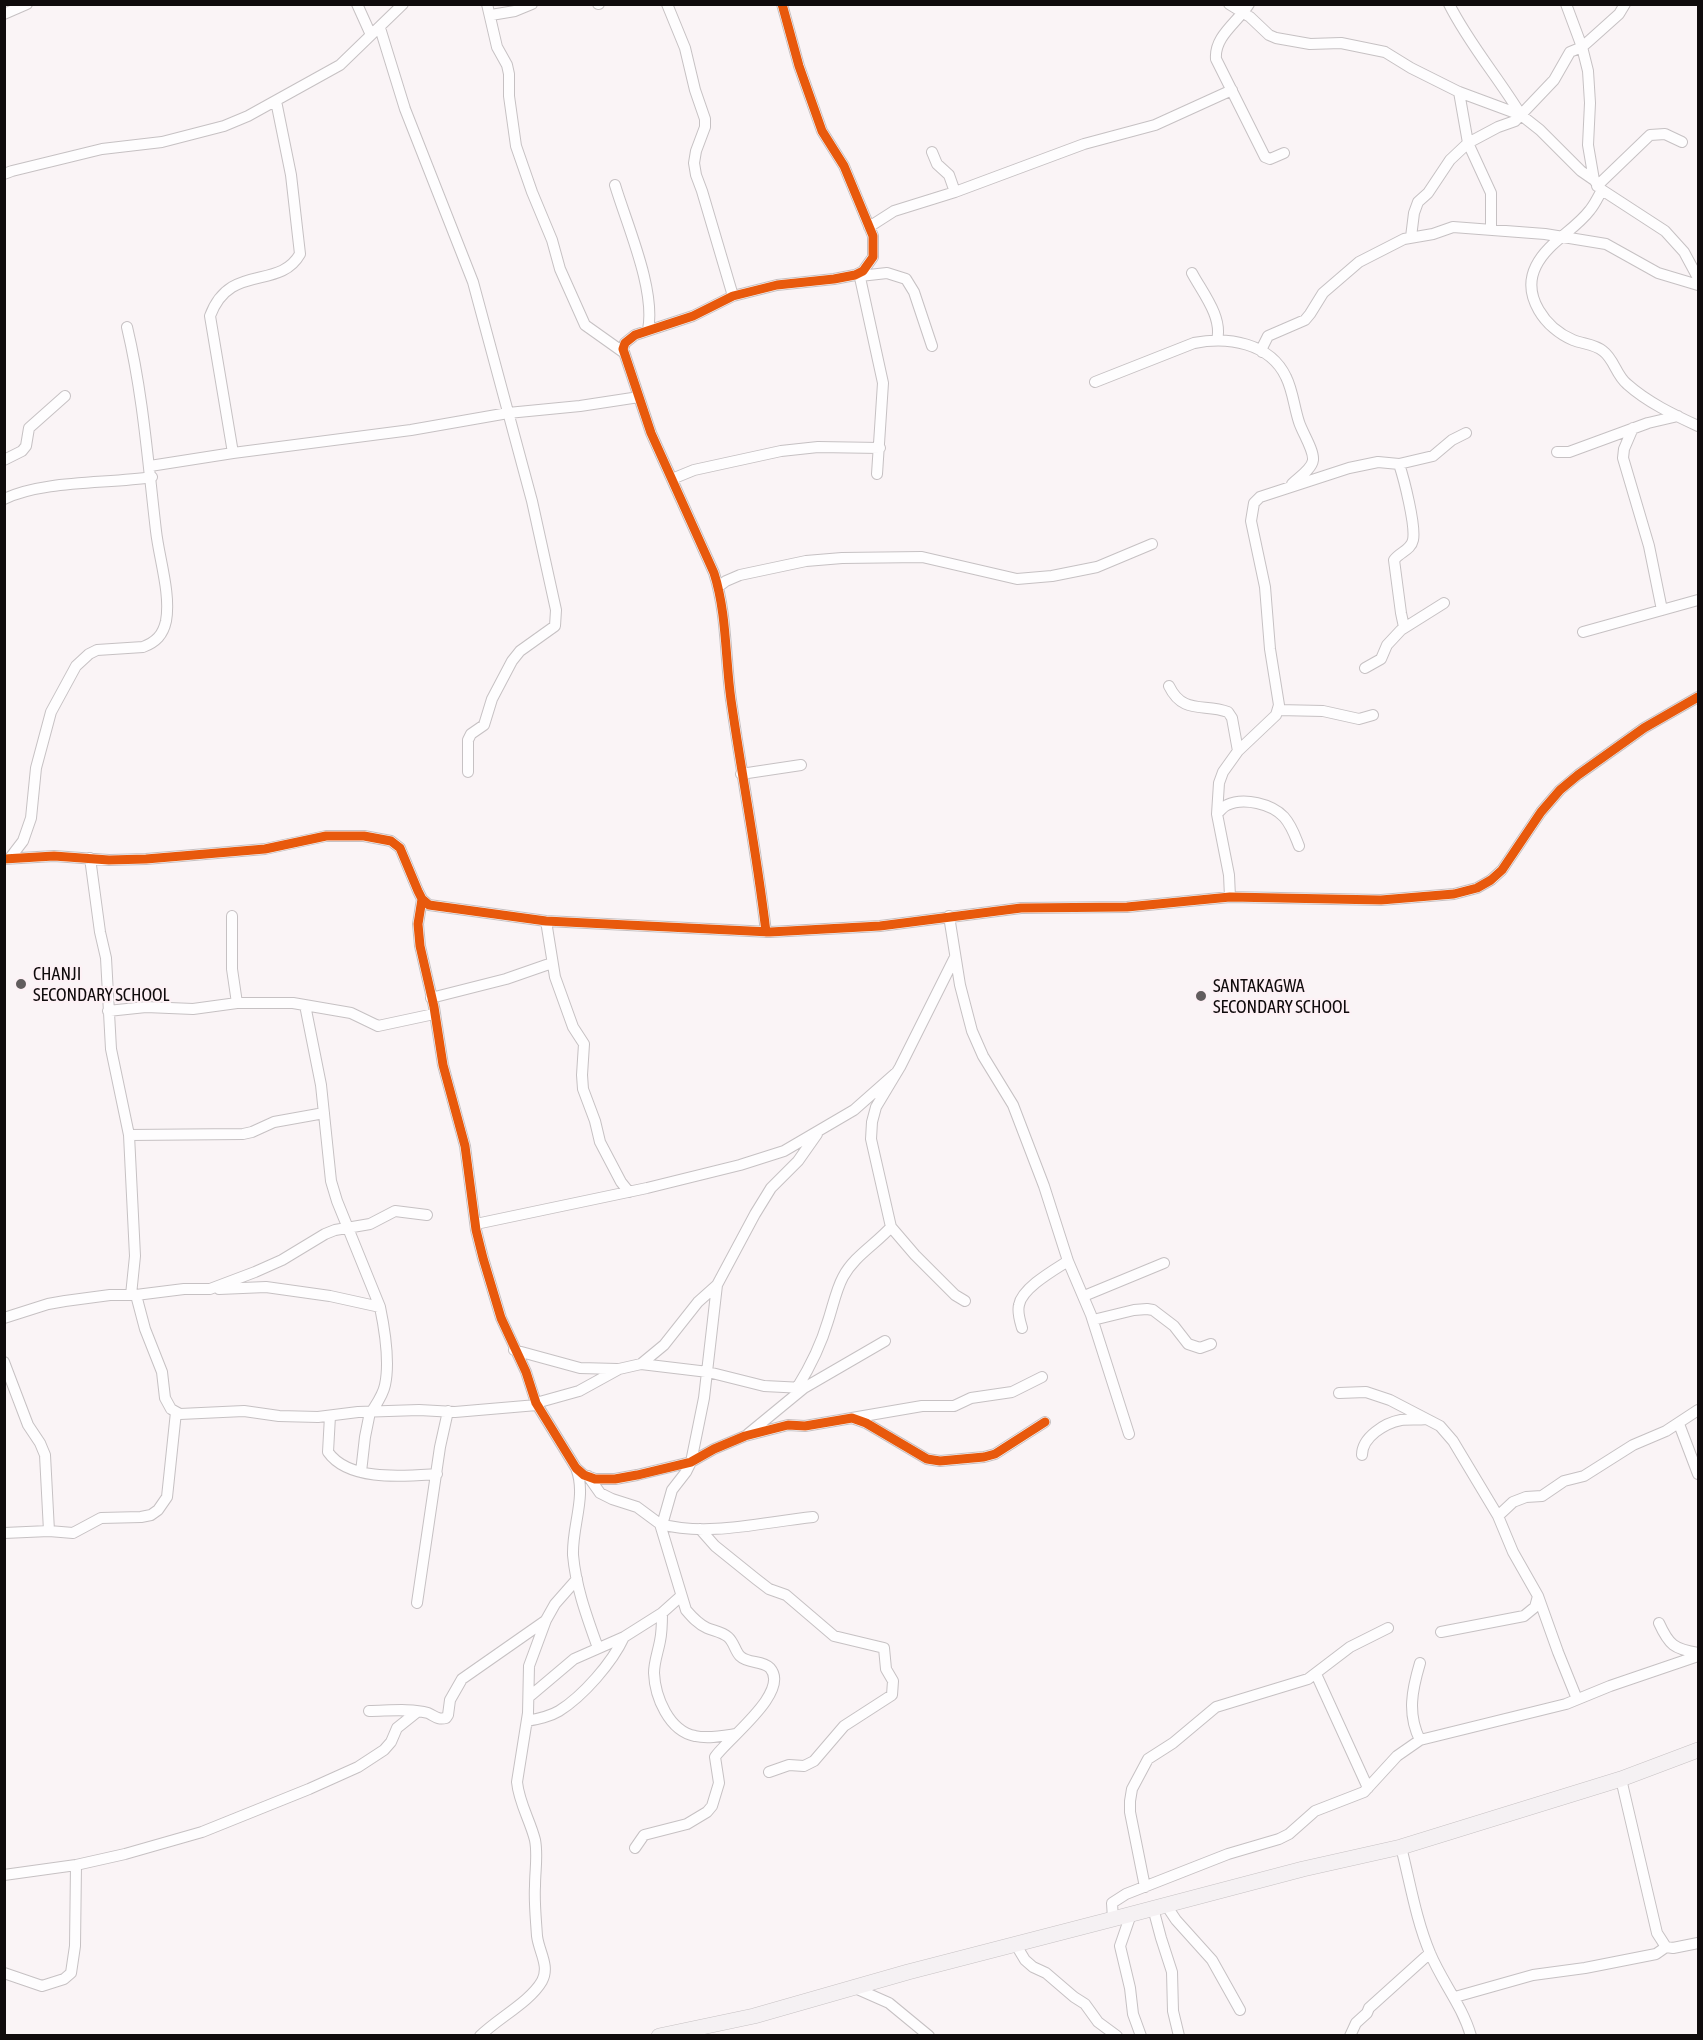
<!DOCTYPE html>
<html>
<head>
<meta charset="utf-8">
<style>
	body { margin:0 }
	#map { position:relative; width:1703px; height:2040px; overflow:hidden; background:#faf4f6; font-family:"Asap Condensed",sans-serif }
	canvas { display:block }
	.frame { position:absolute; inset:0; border:6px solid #0f0b0c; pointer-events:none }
</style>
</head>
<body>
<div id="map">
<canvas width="1703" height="2040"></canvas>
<div class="frame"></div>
</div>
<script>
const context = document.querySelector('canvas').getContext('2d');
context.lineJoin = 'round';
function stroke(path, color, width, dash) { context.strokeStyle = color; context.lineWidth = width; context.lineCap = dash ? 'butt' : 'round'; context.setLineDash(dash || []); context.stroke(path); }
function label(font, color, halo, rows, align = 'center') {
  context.font = font + ' "Asap Condensed",sans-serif'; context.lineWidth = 4.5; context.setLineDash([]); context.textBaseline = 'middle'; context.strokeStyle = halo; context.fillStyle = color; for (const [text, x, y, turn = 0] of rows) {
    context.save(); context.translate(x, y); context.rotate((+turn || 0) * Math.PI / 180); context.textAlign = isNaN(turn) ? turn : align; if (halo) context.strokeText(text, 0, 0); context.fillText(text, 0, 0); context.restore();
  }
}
const street = new Path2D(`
	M357,4L371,35
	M487,4L497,47L507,65L509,74V96L516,146L532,192L552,240L560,269L585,325L623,352
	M598,4H599
	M667,4L685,48L695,90L705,119V127L696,151L694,163L696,175L702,191L733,296
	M1229,4L1250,17L1269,35L1276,38L1310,44L1341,43L1385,52L1411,68L1459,92L1521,115L1540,130L1581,171L1594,180
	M1249,4C1238,22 1214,36 1216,59L1265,157L1270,159L1284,153
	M1449,4C1469,44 1498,77 1521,115
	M1566,4L1582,47L1588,71L1590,103L1588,145L1594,180L1602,190L1665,231L1684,252L1698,278
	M4,14L27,4
	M491,15L515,11L532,4
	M380,28L405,109L473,282L532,501L556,610L555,626L520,651L512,661L492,699L484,725L471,734L468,740V772
	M1459,92L1468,143L1491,193V230
	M932,152L937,164L949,175L955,192
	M4,174L12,171L102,149L162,142L224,126L248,116L340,65L403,4
	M615,185C627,225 656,290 648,330
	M1597,186L1650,135L1665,134L1682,142
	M1602,190C1598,197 1595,204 1590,210C1574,231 1548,242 1536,266C1521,296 1546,329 1573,340C1583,344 1595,344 1603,351C1614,359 1616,375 1627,384C1647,402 1674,415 1698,426
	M869,227L894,211L955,192L1084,144L1155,125L1232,90
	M1411,237L1414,213L1418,202L1428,193L1450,160L1468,143L1498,127L1515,121L1554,80L1570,52L1582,47L1590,40L1619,14L1625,4
	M859,273L883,383L877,474
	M1192,273C1202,292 1223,317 1217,340
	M860,276L887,273L906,279L914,292L932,346
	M1262,352L1263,346L1268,336L1305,320L1310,314L1323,293L1359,262L1404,239L1433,234L1453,227L1545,234L1606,244L1658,273L1698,285
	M1095,382L1194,343C1228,336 1270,343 1286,377C1293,391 1294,407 1299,422C1302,432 1314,450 1313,460C1312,469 1298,478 1292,484
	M1633,428L1624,449L1623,458L1649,546L1662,610
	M1557,452H1569L1648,423L1678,416
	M233,453L210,316C230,262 279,291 300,254L291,175L276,101
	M4,460L22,451L26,446L29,428L65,396
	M1399,464L1433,456L1452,440L1466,433
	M150,466L233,453L411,430L508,413L580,406L639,397
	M672,479L694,470L781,451L818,447L880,448
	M4,499C44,480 107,484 152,477
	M718,587L726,581L740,575L806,561L842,558L922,557L1017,579L1052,576L1097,567L1152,544
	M1583,632L1698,600
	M1365,668L1381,659L1387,645L1401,630L1444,603
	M1169,686C1183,715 1204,703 1228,712L1232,718L1238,751
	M1278,710L1323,711L1359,719L1373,715
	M741,774L801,765
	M1217,814C1220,811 1223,807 1227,805C1244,797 1272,804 1284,817C1292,826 1295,836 1299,846
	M10,858L23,841L31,818L36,768L51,712L76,666L89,654L97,650L143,647C156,642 163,635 166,621C171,594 159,558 156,531C148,463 143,394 127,327
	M90,858L100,932L106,958L111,1049L129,1135L135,1256L131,1295
	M4,859L54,856L109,860L146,859L265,849L326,836H364L391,841L400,848L418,891L422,899L429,905L546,921L770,932L880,926L1021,908L1127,907L1230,897L1381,900L1454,894L1477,888L1491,880L1502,870L1541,812L1560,790L1578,775L1644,728L1698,697
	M1230,897L1229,875L1217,814L1219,783L1223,772L1238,751L1276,715L1279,705L1270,649L1265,587L1251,521L1254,503L1260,497L1349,468L1378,462L1399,464C1404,479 1416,526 1413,540C1411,550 1400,552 1394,560L1401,613L1404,627
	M422,899L418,924L420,946L434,1007L443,1065L465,1146L476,1230L483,1258L501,1318L526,1372L536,1403L576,1468L584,1475L595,1479H615L637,1475L691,1462L714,1449L745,1436L788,1425L805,1426L852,1418L866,1423L927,1459L940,1461L984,1457L995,1454L1045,1422
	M232,916V969L237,1003
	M949,916L960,985L972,1031L983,1056L1013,1105L1044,1186L1068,1261L1091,1315L1129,1434
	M546,921L555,977L573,1027L584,1044L582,1075L583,1089L595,1121L600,1142L621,1182L629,1192
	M766,932C757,854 742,777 731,700C725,657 727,614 714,573L651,433L623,349L625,343L635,335L693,316L733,296L777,285L834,279L855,275L863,271L873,257V236L844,166L822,131L799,66L782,4
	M955,957L900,1067L876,1107L872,1122L871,1139L891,1227L915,1255L955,1295L965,1301
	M431,998L506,979L552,963
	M305,1005L321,1085L331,1181L337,1201L380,1307C385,1331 390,1362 385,1385C383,1395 377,1403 372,1411
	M108,1011L146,1007L193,1009L237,1003H293L351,1013L378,1026L434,1014
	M129,1135L243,1134L252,1132L274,1122L324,1113
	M476,1224L647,1188L740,1165L784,1151L854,1110L897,1072
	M219,1289L266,1287L330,1296L380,1307
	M136,1295L145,1329L162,1372L165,1398L171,1409L180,1414L244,1411L279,1416L318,1417L358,1412L419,1410L455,1412L537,1405
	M1084,1296L1164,1263
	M4,1318L48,1304L65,1301L110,1295H136L184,1289H210L255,1272L282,1260L325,1234L335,1230L370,1224L395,1211L427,1215
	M1093,1320L1134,1310L1147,1309L1153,1310L1174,1326L1188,1344L1200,1348L1211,1344
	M1022,1328C1020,1321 1017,1312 1019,1305C1022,1288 1054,1270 1068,1261
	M514,1350L580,1368L617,1369
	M4,1362L28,1425L40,1443L45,1455L49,1531
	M641,1364L664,1345L698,1302L717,1285
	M797,1388C810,1367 821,1345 828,1321C833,1306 836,1290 843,1277C854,1256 876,1244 891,1227
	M1339,1393L1366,1392L1390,1400L1440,1426L1453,1441L1498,1516L1513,1552L1538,1596L1558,1652L1577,1699
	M536,1403L579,1391L619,1369L641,1364L708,1372L764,1386L804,1388
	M330,1416L328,1452C349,1482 405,1476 437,1474
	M852,1418L922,1406H954L971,1398L1012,1392L1042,1377
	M1679,1424L1698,1474
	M748,1434L804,1388L885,1341
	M1362,1455C1362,1437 1385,1423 1401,1420C1409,1419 1418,1420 1426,1419
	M576,1468C587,1496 572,1525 573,1555C576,1588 587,1617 598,1648
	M361,1472L365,1437L370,1412
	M588,1476L600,1493L612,1499L637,1507L660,1524L686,1610C692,1617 698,1624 707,1628C714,1631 722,1632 728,1637C734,1642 735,1651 740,1656C748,1664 762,1660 770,1668C791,1692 727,1739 715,1757L719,1783L712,1806L707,1812L687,1824L644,1835L635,1848
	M1498,1516L1513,1502L1526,1497L1542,1496L1564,1481L1584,1476L1633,1445L1666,1431L1698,1410
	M660,1524C709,1537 763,1522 813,1517
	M662,1525L672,1490L686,1472L691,1462L704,1398L717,1285L755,1214L771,1188L798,1161L817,1134
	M700,1529L715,1546L756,1579L769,1589L786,1595L834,1636L884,1648L886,1669L893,1681L892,1695L844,1726L814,1761L804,1766L789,1765L769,1772
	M4,1533L49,1531L73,1533L101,1518L141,1517L151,1515L158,1510L167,1497L176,1412
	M417,1603L440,1447L448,1411
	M662,1613C662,1622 662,1632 660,1641C658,1652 654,1662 654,1673C655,1697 669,1731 695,1736C708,1739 723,1736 736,1734
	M1659,1623C1669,1645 1674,1649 1698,1653
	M1441,1632L1524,1616L1535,1607L1538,1596
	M1420,1663C1412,1690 1407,1714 1420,1740
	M1316,1674L1368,1788
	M529,1697L574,1659L624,1637L662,1613L681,1596
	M369,1711C387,1711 410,1708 428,1713C435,1716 437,1720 446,1718L448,1715L450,1700L462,1679L545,1621
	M527,1721C538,1719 549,1717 559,1711C583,1696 612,1663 624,1637
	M1621,1779L1657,1933L1666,1947L1673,1948L1698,1943
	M1401,1847C1410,1882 1416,1920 1430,1953C1442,1982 1462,2005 1471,2036
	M4,1875L76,1865L125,1854L202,1832L309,1789L358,1767L384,1750L391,1742L397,1728L417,1712
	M1145,1887L1130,1812V1801L1132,1789L1148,1759L1173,1743L1216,1707L1308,1679L1350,1647L1388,1628
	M1166,1905L1176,1920L1212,1960L1240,2010
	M1153,1908L1161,1938L1172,1972L1173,2011L1179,2036
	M1131,1914L1120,1946L1130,1988L1133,2014L1141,2036
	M1113,1919L1112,1903L1126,1894L1228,1854L1279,1839L1289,1834L1315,1811L1364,1792L1397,1756L1420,1740L1566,1704L1610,1686L1698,1656
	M1016,1945L1025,1960L1033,1967L1046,1973L1074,1997L1085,2004L1098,2022L1117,2036
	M4,1973L42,1986L64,1979L71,1973L75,1946L76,1865
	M855,1988L889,2003L929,2036
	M1455,1997L1533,1975L1585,1968L1656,1954L1666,1947
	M480,2036C498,2018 530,2002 542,1981C550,1966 539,1952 537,1936C536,1920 534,1902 535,1886C535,1870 538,1855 535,1840C530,1820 519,1803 517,1782L528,1713L529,1666L546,1620L555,1604L577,1579
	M1350,2036L1356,2023L1367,2013L1369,2008L1430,1953`);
const secondary = new Path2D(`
	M659,2036L754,2016L908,1972L1113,1919L1303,1869L1401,1847L1621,1779L1698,1750`);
stroke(street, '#c6c1c3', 12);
stroke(secondary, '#c6c1c3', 16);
stroke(street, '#fefdfe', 10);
stroke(secondary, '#f5f1f3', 15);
stroke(new Path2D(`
	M4,859L54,856L109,860L146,859L265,849L326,836H364L391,841L400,848L418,891L422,899L429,905L546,921L770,932L880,926L1021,908L1127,907L1230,897L1381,900L1454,894L1477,888L1491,880L1502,870L1541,812L1560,790L1578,775L1644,728L1698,697
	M422,899L418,924L420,946L434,1007L443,1065L465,1146L476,1230L483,1258L501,1318L526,1372L536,1403L576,1468L584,1475L595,1479H615L637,1475L691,1462L714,1449L745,1436L788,1425L805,1426L852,1418L866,1423L927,1459L940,1461L984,1457L995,1454L1045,1422
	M766,932C757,854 742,777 731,700C725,657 727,614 714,573L651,433L623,349L625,343L635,335L693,316L733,296L777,285L834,279L855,275L863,271L873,257V236L844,166L822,131L799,66L782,4`), '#e8590c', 9);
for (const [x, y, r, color] of [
	[21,984,6,"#615d5e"],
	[1201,996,6,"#615d5e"]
]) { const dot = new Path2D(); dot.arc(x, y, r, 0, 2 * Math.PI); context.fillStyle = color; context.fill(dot); stroke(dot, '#fdf1f5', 2); }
label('18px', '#0f0b0c', '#fdf1f5', [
	["CHANJI",33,974],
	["SECONDARY SCHOOL",33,995],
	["SANTAKAGWA",1213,986],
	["SECONDARY SCHOOL",1213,1007]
], 'left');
</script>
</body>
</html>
